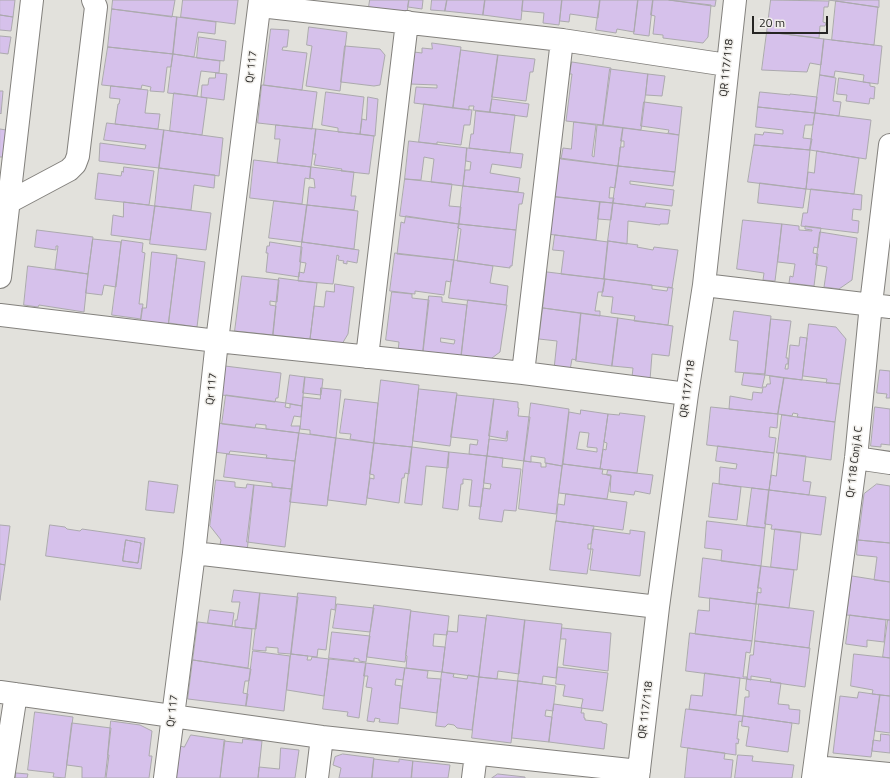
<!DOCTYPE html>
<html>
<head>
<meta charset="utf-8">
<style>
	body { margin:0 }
	#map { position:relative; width:890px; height:778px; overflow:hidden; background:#e2e1dc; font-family:"Titillium Web",sans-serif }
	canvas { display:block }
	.scale { position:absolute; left:752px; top:16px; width:76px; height:18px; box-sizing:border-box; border:2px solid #262523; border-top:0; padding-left:5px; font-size:12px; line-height:14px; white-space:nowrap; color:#262523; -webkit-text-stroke:3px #f0eeea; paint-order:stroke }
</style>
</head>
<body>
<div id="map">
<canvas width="890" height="778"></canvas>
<div class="scale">20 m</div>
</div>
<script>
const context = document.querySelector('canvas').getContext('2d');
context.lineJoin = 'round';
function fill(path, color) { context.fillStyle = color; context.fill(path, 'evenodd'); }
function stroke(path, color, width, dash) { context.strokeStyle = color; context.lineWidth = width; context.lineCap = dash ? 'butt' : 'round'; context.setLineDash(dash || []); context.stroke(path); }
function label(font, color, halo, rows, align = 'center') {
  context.font = font + ' "Titillium Web",sans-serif'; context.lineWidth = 3; context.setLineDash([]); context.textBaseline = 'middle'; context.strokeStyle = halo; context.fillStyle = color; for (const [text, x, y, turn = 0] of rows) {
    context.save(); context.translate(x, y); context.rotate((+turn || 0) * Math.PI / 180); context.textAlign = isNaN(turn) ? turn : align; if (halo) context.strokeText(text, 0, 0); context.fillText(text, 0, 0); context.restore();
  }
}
const building = new Path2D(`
	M0,0H15L13,17L0,15Z
	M113,0H175L172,17L112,9Z
	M183,0H238L235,24L181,17Z
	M370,0H409L407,12L369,7Z
	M409,0H423L422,9L408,7Z
	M432,0H447L445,11L431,10Z
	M447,0H485L483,15L445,11Z
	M485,0H523L521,20L483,15Z
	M523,0H562L559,25L543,23L544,13L522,11Z
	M562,0H600L598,18L570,14L569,22L560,21Z
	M600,0H638L634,32L617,29L616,33L596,30Z
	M638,0H653L649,36L634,34Z
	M653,0H669L711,5L708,37L703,43L663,38V35L653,34L655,16L651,15Z
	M669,0H716L715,6Z
	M771,0L829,1L828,7H824L823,22L826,23L825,26H820L819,38L767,32Z
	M829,0H879V7Z
	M836,1L878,7L874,45L832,40Z
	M112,9L177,17L173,54L108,47Z
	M0,15L13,17L11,31L0,30Z
	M177,17L216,22L215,34L198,32L194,57L173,54Z
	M309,27L347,32L340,91L306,86L312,46L307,45Z
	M271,29L289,30L287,47H283L282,50L307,53L302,90L264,85Z
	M767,32L824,39L821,65L810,63L807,72L762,70Z
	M0,36L11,37L8,54L0,53Z
	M199,37L226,41L224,61L197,58Z
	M824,39L882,46L878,84L863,82L864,75L835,71L834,77L820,75Z
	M432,43L461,47L453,108L414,103L416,87L437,88V85L410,84L414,52L422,53V48L432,49Z
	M345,46L380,49L385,55L380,85L374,86L341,82Z
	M108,47L173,54L171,67H167L164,92L150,91L151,87L142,85L141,89L102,85Z
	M461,50L498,55L490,112L473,110L474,106H469V110L453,108Z
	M173,54L220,61L219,73L201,71L197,96L168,93Z
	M498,55L535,59L533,72H530L526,101L492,97Z
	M572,62L611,68L603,125L566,121L572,74H570Z
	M610,69L648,74L641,130L603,125Z
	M216,73L227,74L224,100L201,97L202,85H208L209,78H215Z
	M648,74L665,76L662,96L646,95Z
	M820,75L836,78L833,101L841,102L839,116L815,113Z
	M839,78L870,83V86L875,87L874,99L870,98L869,104L846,101L847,95L837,94Z
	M262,85L317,92L312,129L258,123Z
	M111,86L148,90L145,113L160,114L158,129L115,124L118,104H119L120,99L110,98Z
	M0,91H3L1,114L0,113Z
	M326,92L364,97L360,134L338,132V128L322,125Z
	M760,92L790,95V94L817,97L815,113L758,107Z
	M174,93L207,98L202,135L170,131Z
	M368,97L378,99L375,136L360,134L362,119L366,120Z
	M492,99L529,104L527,117L490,112Z
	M644,102L682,107L679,135L668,133L669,130L641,126Z
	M424,104L472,110L470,125H464L461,145L437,142V144L419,142Z
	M758,107L815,113L813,125H805L803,138L812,139L810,150L754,145L755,134L763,135L764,132L783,134V130L756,127Z
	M476,111L515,115L510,153L469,148L471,134H473Z
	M815,113L871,120L866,159L810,150Z
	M574,122L596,125L592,156L594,157L597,125L623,128L618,166L561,159L563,148L571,149Z
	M107,123L164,130L159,168L99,161L100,143L145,149L146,145L104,140Z
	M276,125L316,129L311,167L277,163L280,139H275Z
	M623,128L679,135L675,172L618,166L620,147H624V141H621Z
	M0,129L6,130L3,157H0Z
	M316,129L374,136L369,174L341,171L342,169L314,165L316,154H313Z
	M164,130L223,138L219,176L159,168Z
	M409,141L467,148L463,186L431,182L434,159L424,157L421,180L405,179Z
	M754,145L810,150L806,189L748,182Z
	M467,148L523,154L521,168L492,164L490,173L520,178L518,192L463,186L465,170H470L471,162L466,161Z
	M817,151L859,158L854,194L806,189L808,172L814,173Z
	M560,158L618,166L615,188L610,187L609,198H614L613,203L555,197Z
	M254,160L311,167L310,179L305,178L302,204L250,198Z
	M618,166L675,172L673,186L630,181V184L674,190L672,206L646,203L645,207L613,203Z
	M124,167L154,171L149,205L95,199L98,173L121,176L122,171L123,172Z
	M311,167L354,172L351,196H356L354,210L307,205L309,187L315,188L314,179L310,178Z
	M159,168L215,175L214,188L194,185L191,210L155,206Z
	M405,179L452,184L449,206L461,207L459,224L400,216Z
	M760,183L806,189L803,208L758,203Z
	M463,186L524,193L522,204H519L516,230L459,224Z
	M811,189L862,195L861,210L853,209L852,220L859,221L858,233L801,226L803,213H807Z
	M551,196L600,202L596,240L547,234Z
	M274,201L307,205L302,242L269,238Z
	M124,202L155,206L150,240L111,235L113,215L123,217Z
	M600,202L613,203L611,220L598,219Z
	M613,203L670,210L668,224H660V225L628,221L627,244L608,241Z
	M307,205L358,211L354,249L302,242Z
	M155,206L211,213L206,250L150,244Z
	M406,216L459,224L454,260L397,254L401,222L404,223Z
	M743,220L782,224L775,281L763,280L764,273L737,269Z
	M459,224L516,230L512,266H510V268L457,261L461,229L458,228Z
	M782,224L799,226V230L812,231V230L805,229V226L821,228L818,248L814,247L813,253L818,254L814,286L789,283L790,276L793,277L795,264L778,262Z
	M37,230L93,237L88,274L55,269L58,246H56V250L35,247Z
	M820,232L857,238L852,280L839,289L824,287L827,267L816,265Z
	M555,235L608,242L604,279L561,274L564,251L553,250Z
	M93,239L121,242L116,287L104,285L102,295L86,293Z
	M122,240L143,243L142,252L145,253L139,304H143L141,319L112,315Z
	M608,241L638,245L637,247L653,250L654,247L678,250L672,288L604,279Z
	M270,242L302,247L299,277L266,272L268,253H266L267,246H269Z
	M302,242L359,250L357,263L347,261V264L343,263L344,261L338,260L339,256L337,255L333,284L298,281L299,272L304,273L306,263L300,262Z
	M152,252L177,255L168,326L140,323L142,308H146Z
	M395,253L454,260L451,282L446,281L444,295L415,291V294L390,291Z
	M177,258L205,262L197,327L169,323Z
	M454,260L493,266L490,283L508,286L506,305L449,298Z
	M28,266L88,274L84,312L39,305L38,307L24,305Z
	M547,272L605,279L603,292H598L595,311H600V316L543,308Z
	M242,276L279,280L277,302L270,301V305L276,306L273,335L235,331Z
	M279,278L317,283L310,339L273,335Z
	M605,279L652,285V289L667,291L668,287L673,288L668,325L634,321L635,316L611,313L613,297L602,296Z
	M335,284L354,287L348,334L342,344L310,339L314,306L324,307L326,291L334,292Z
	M392,292L412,294V298L429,300L423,352L398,351L399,342L386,340Z
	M429,296L442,297V302L467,305L461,358L423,352ZM441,338L455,340L454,344L441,342Z
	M468,300L507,305L500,352L488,361L461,358Z
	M543,308L581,313L576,360L572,359L570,370L554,369L557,341L539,339Z
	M734,311L771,316L765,374L735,372L738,341L730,340Z
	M581,313L618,318L612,366L576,361Z
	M618,318L673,326L669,356L652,354L650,380L632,377L633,368L612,366Z
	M771,319L791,321L786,358H788V364H786L785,369H788L790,345L799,346L800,337L807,338L802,380L765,375Z
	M809,324L836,327L846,339L840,384L826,383L827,379L803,376Z
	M225,366L281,373L278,398H276L275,402L222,395Z
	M880,370L890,371V398H886L887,394L877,393Z
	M744,373L765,375L762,388L742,385Z
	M290,375L305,377L302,406L286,403Z
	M770,376L784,378L778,414L729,409L730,396L752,400L753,392L762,393L763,387H766L767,384H770Z
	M305,377L323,379L321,395L303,393Z
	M784,378L840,384L835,422L797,417L798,414L793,413L792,416L778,414Z
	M381,380L419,385L412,447L374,443Z
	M321,388L341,390L336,438L310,434V430L300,429L303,397L320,399Z
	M419,389L457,393L450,446L413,441Z
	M226,395L286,403L285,407L290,408V404L302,406L301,417L294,416L291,426H300L299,433L266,429V425L256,424L255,428L222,424Z
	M457,395L494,399L487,456L469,454L470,444L477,445L478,440L451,437Z
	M345,399L378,403L374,443L350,439L351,434L340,433Z
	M494,399L518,402V408H519L518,416L530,417L524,461L487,456L489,439L507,441L508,431H507L506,439L489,436Z
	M531,403L569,409L562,466L545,463V458L531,456V462L524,461Z
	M711,407L778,414L777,428L770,427L769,437L776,438L774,453L707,445Z
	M875,407L890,409V445L881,444V447L871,446Z
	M581,410L608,414L600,469L563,464L569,412L580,414ZM580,432L589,433L587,447L597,448V452L577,449Z
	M620,413L645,416L637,473L600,469L603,449L606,450L607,443L604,442L608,414L619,415Z
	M782,415L835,422L831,460L777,453Z
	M218,423L299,433L295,461L266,458L267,455L230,451L229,454L214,452Z
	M299,433L336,438L327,506L290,502Z
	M336,438L374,443L366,505L328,500Z
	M374,443L412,447L409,474L405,473L404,478H402L399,503L367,498L370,478L374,479V475L370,474Z
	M718,446L774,453L769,490L719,484L720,467L736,469L737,464L716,461Z
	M412,447L449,452L448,468L426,466L422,505L405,503Z
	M449,452L487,456L481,507L469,506L472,480L463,479V484H461L458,510L443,508Z
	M779,453L806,456L803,481L811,482L809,495L769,490L771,475L776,476Z
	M227,454L295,461L292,489L272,487V483L224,477Z
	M487,456L503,458L502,467L521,469L516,511L504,510L502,522L479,519L483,488L490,489L491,484L484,483Z
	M524,461L541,463V467H546V463L562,466L556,514L519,509Z
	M563,464L603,469L602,474L611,475L607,499L559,493Z
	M608,470L653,475L650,494L635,491L634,495L610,492L611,476L607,475Z
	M216,480L235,482V487L246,488L247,484L254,485L247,552L219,549L221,540L210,526Z
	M149,481L178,485L174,513L146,510Z
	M713,483L741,487L737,520L709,517Z
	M877,484L890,486V543L858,540L864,494Z
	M254,485L292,489L285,547L247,542Z
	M752,488L769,490L765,528L747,526Z
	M769,490L826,497L821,535L771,529L772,525L765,524Z
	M566,494L627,502L623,530L556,521L558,504L564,505Z
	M556,521L594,526L591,544H588V549H591L587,574L550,570Z
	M707,521L765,528L761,566L721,561L722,550L705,548Z
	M0,525L10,526L5,565L0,564Z
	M50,525L65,527L67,529L80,531L82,529L145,538L141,569L46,556ZM126,540L141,543L138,563L123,561Z
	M593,529L630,534V530L645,532L640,576L590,570L593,549H591Z
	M775,529L801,532L797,570L771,567Z
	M126,540L141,543L138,563L123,561Z
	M858,540L890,543V582L874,580L877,557L857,555Z
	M703,558L761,566L756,604L699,597Z
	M0,564L5,565L0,600Z
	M761,566L794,570L789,608L756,604L757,592L761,593V588H758Z
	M852,576L890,582V620L847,615Z
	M234,590L260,593L256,629L235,627V620H237L240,602H232Z
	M260,593L298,597L291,654L278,653V648L266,647V651L253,650Z
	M298,593L336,597L335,610L331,609L326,650L318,649L317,657L291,654Z
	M710,598L756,604L752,641L695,634L698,610L709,611Z
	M337,604L374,608L370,632L333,628Z
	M759,604L814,611L809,648L755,641Z
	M374,605L411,610L405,662L367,657Z
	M210,610L234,613L232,626L208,623Z
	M411,611L449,616L447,635L434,634L433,646L445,647L442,672L406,668L407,656L406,655Z
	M459,615L486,618L479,677L442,672L447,631L457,632Z
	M487,615L525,620L519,674L498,671L497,679L479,677Z
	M850,615L886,620L884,642L867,640V647L846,644Z
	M525,620L562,624L556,678L543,676L542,684L518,681Z
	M888,620H890V658L883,657Z
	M198,622L252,629L248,668L193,660Z
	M562,628L611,633L608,671L563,665L566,639H561Z
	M332,632L370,636L366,662L359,661V659L354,658V661L329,658Z
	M690,633L752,641L750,653L746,652L743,677H747V679L686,671Z
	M755,641L810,648L805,687L770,682L771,679L751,676V680L747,679L750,655H753Z
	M253,651L290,656L284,711L246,706Z
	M291,654L308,656L307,660H311L312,657L329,659L324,696L287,690Z
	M854,654L890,658V696L872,694L873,690L851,686Z
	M329,659L366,663L359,718L347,716L348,712L323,709Z
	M193,660L251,669L249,681H245L243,693L248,694L246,706L188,699Z
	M366,663L405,668L403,680L396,679L395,685L402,686L398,724L379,722L380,719L375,718L374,722L367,721L372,688L366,687L368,676H364Z
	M558,667L608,673L603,711L581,708L583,699L563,696L565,685L556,684Z
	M405,668L428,671L427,678L441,679L437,713L400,708Z
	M442,672L454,674L453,677L467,679L468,675L479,677L472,730L457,728L454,725L448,724L445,727L436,726Z
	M705,673L740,678L736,715L689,709L691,695L702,696Z
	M479,677L518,681L511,743L472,738Z
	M747,679L781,683L778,704L789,705V709L800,710L799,724L743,716L745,697H749V691L746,690Z
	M518,681L556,686L553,711L546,710L545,716L552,717L549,742L512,738Z
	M859,692L880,695L871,757L833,753L840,696L857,698Z
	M880,695L890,696V733L875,731Z
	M554,704L582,708L581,713H584V718H585V720L602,722V723L607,724L604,749L549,742Z
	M686,709L743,716L742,722L739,721L737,739H739L738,744L736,743V755L681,747Z
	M35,712L73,717L65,778L53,777L54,773L28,770Z
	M743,716L792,723L788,752L746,746L749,727L742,726Z
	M111,721L140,725L152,731L149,756H152L149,778H106L109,755H108Z
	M72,723L111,728L105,778H82V767L67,765Z
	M881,734L890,735V753L872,751L873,740L880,741Z
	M191,735L225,740L220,778H176L180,746L184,747Z
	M243,739L262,741L258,778H220L224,741L242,743Z
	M281,748L299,750L295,778H258L259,767L279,769Z
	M688,748L725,753L724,759L733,760L731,778H685Z
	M343,754L374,758L372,778H339L341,768L333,765L335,757Z
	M738,755L753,756L752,761L794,765L792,778H735Z
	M374,759L399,762V759L413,761L411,778H372Z
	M413,761L450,765L448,778H412Z
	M16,773L28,774L27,778H16Z
	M498,774L525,777V778H492Z`);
fill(building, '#d6c1eb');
stroke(building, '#aba9ad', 1);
const minor = new Path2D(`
	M260,6L562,40L727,65
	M9,202L69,170L75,164L78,156L96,7L93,0
	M0,277L32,0
	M704,285L890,307
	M0,315L217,341L523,373L687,394
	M367,357L407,22
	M523,373L562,40
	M856,458L890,463
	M194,553L658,607
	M0,692L322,737L639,771
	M815,767L890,774
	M3,778L16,694
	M165,778L194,553L217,341L260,0
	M317,778L322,737
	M473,778L476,754
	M638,778L658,607L687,394L704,285L735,0
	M813,778L856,458L871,304L890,145`);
stroke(minor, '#83817d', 24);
stroke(minor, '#fff', 22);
label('11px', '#262523', '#f0eeea', [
	["Qr 117",252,67,-83],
	["QR 117/118",727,68,-84],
	["Qr 117",212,389,-84],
	["QR 117/118",688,389,-82],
	["Qr 118 Conj A C",855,462,-83],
	["QR 117/118",646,710,-83],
	["Qr 117",173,711,-83]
]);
</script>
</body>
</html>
